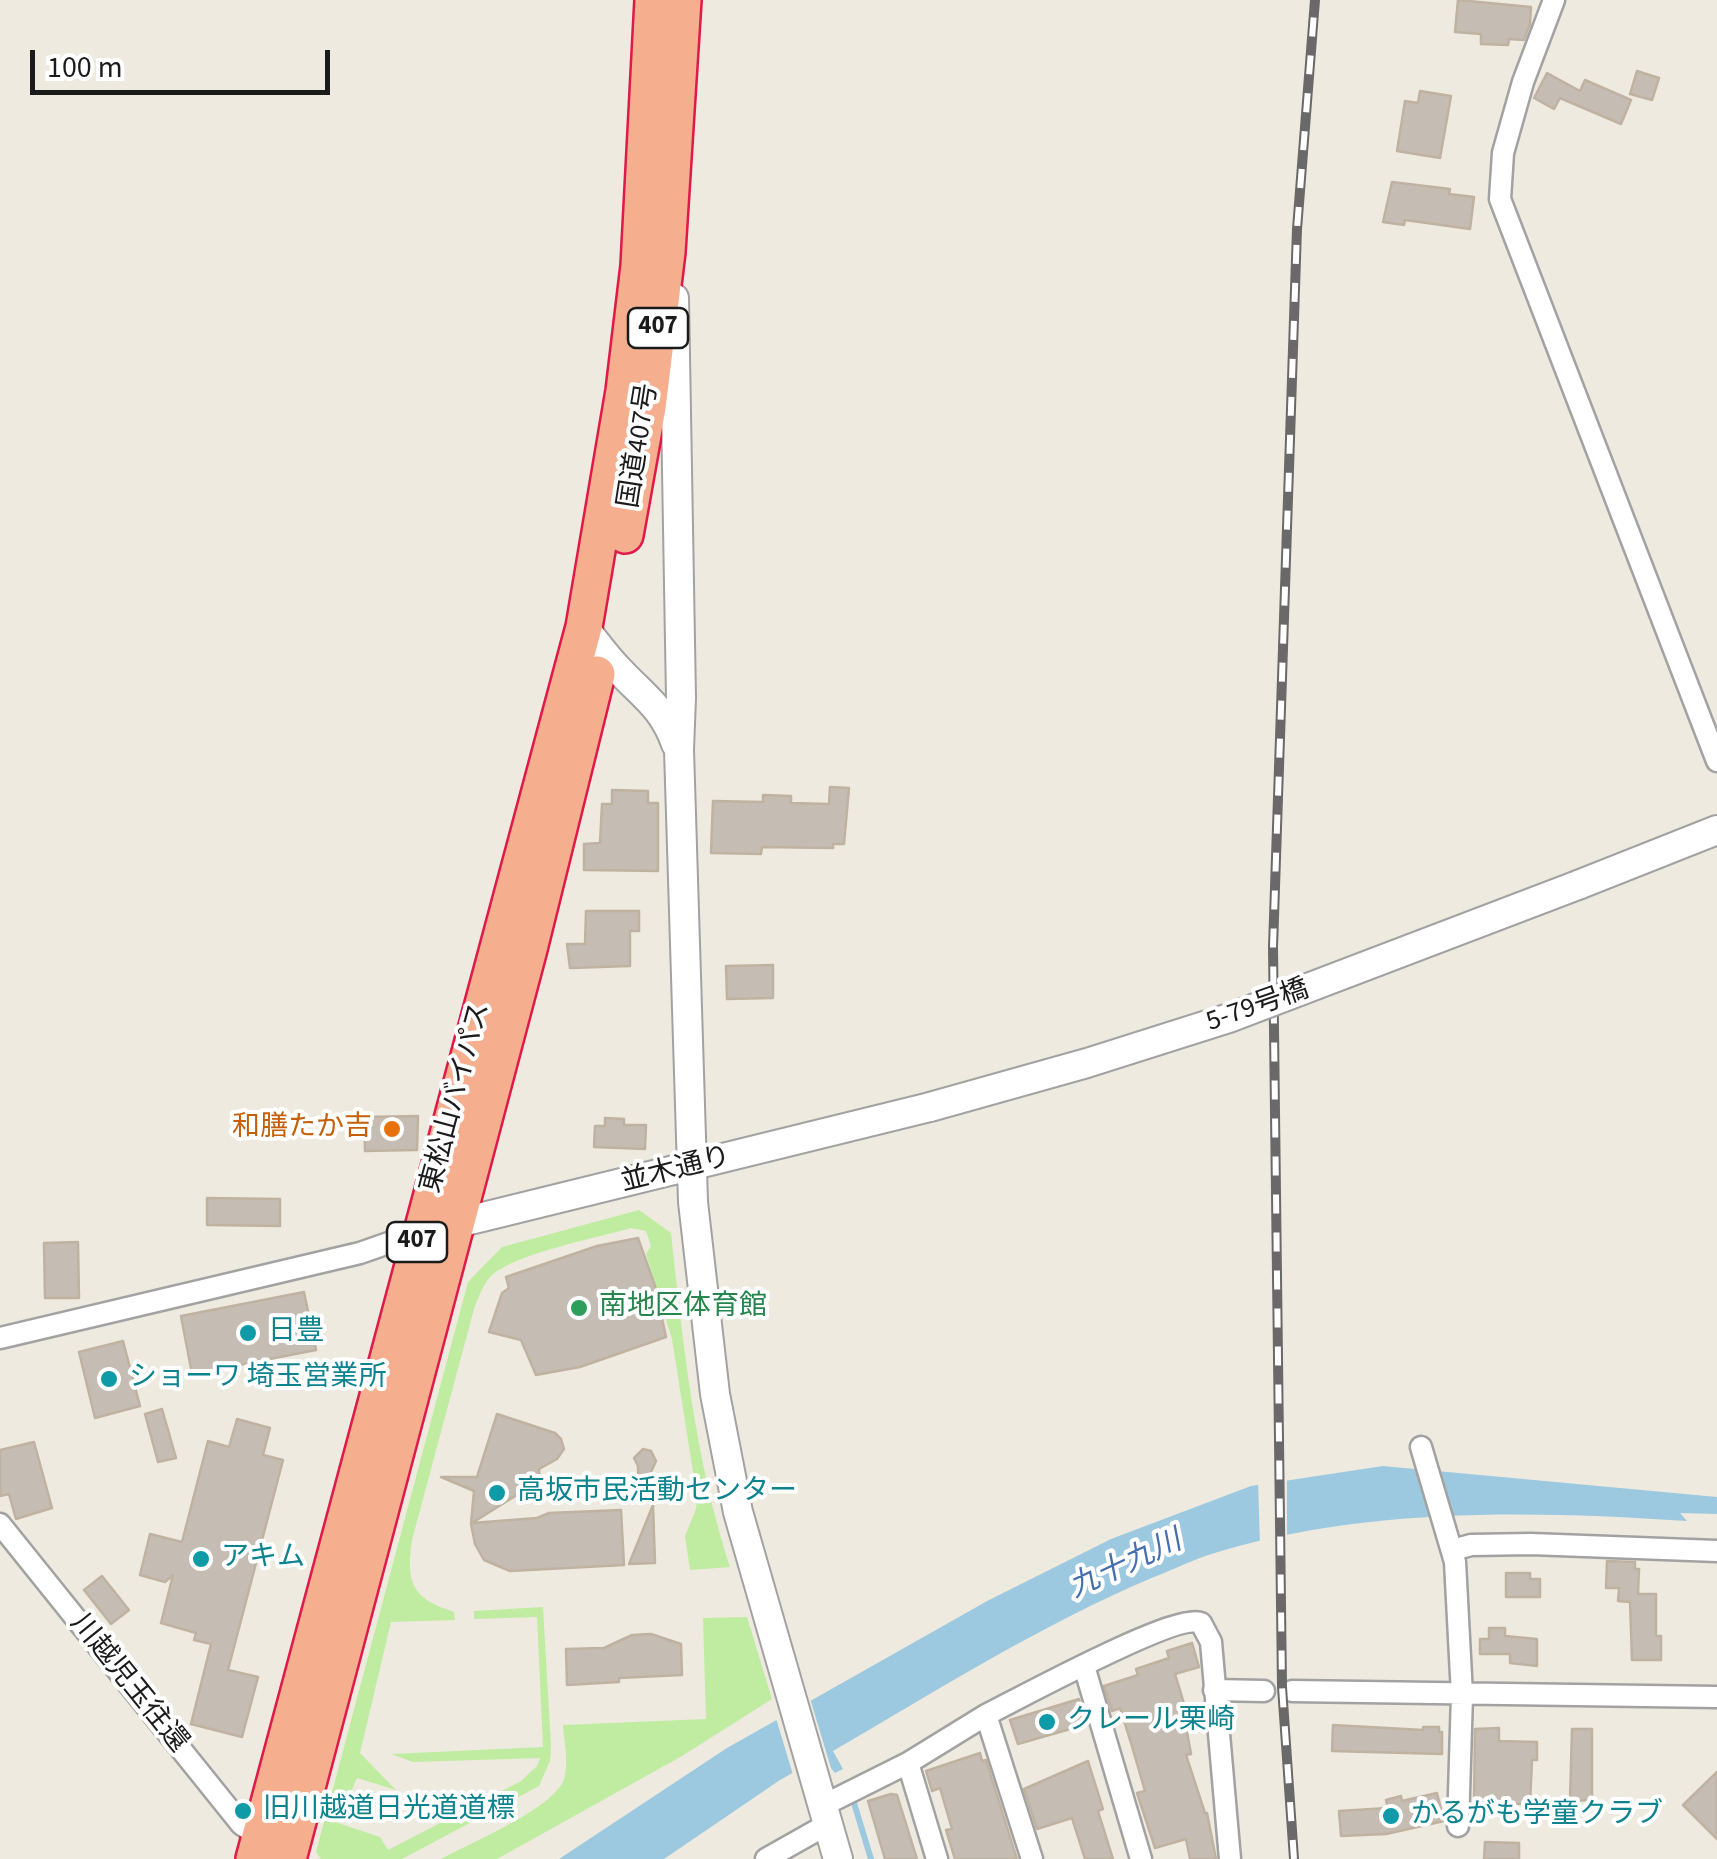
<!DOCTYPE html>
<html>
<head>
<meta charset="utf-8">
<style>
	body { margin:0 }
	#map { position:relative; width:1717px; height:1859px; overflow:hidden; background:#eeeadf; font-family:"Source Sans 3",sans-serif }
	canvas { display:block }
	.scale { position:absolute; left:30px; top:50px; width:300px; height:45px; box-sizing:border-box; border:5px solid #1b1b1b; border-top:0; padding-left:12px; font-size:30px; line-height:35px; white-space:nowrap; color:#1b1b1b; -webkit-text-stroke:8px #fff; paint-order:stroke }
</style>
</head>
<body>
<div id="map">
<canvas width="1717" height="1859"></canvas>
<div class="scale">100 m</div>
</div>
<script>
const context = document.querySelector('canvas').getContext('2d');
context.lineJoin = 'round';
function fill(path, color) { context.fillStyle = color; context.fill(path, 'evenodd'); }
function stroke(path, color, width, dash) { context.strokeStyle = color; context.lineWidth = width; context.lineCap = dash ? 'butt' : 'round'; context.setLineDash(dash || []); context.stroke(path); }
function label(font, color, halo, rows, align = 'center') {
  context.font = font + ' "Source Sans 3","Noto Sans JP",sans-serif'; context.lineWidth = 8; context.setLineDash([]); context.textBaseline = 'middle'; context.strokeStyle = halo; context.fillStyle = color; for (const [text, x, y, turn = 0] of rows) {
    context.save(); context.translate(x, y); context.rotate((+turn || 0) * Math.PI / 180); context.textAlign = isNaN(turn) ? turn : align; if (halo) context.strokeText(text, 0, 0); context.fillText(text, 0, 0); context.restore();
  }
}
fill(new Path2D(`
	M639,1210L671,1233C683,1345 695,1459 730,1567L690,1570L685,1536L696,1509L697,1497L672,1339L646,1254L651,1246L646,1231L631,1228C596,1238 519,1253 493,1274C483,1284 479,1296 474,1309L412,1540C406,1583 411,1598 454,1612L455,1620L391,1622L360,1753L396,1790L357,1778L338,1823L380,1837L388,1850L521,1781L537,1766L540,1758L413,1762L391,1754L543,1747L537,1617L474,1619V1611L543,1607L551,1746L550,1761L539,1786L402,1859H321L316,1852L468,1282L502,1247Z
	M747,1617L772,1699L682,1756L497,1859H441C468,1844 555,1808 564,1779C569,1763 564,1741 563,1725L706,1719L703,1618Z`), '#bfeca1');
fill(new Path2D(`
	M1383,1466L1717,1497V1514L1680,1513L1687,1521C1531,1511 1369,1507 1218,1552C1196,1558 1175,1569 1154,1577C1042,1624 938,1690 833,1751L843,1769L835,1773L821,1757L780,1780L664,1859H559L727,1748L989,1600L1111,1539L1251,1486Z`), '#9cc9df');
fill(new Path2D(`
	M1287,1475V1541L1260,1547L1258,1479Z
	M809,1695L834,1778L820,1763L794,1778L775,1715Z`), '#eeeadf');
stroke(new Path2D(`
	M854,1803L871,1859`), '#9cc9df', 6);
const building = new Path2D(`
	M1458,0L1531,7L1530,24L1524,40L1509,39L1508,45L1481,44V34L1455,32Z
	M1637,71L1659,78L1652,100L1630,94Z
	M1547,73L1580,91L1585,80L1631,100L1621,124L1560,98L1554,109L1534,98Z
	M1420,91L1451,96L1440,158L1397,151L1405,101L1418,103Z
	M1392,182L1450,189L1449,194L1474,197L1470,229L1405,220L1404,225L1383,222Z
	M830,787L849,788L844,844H833V848L762,847L761,854L711,853L713,801L763,802V795L791,796V803L829,804Z
	M612,790L648,791V803H658V871L584,870V844L600,843L602,804H612Z
	M586,911H639V931H630V966L570,968L567,944H585Z
	M773,965V998L727,999L726,966Z
	M418,1116L417,1150L365,1151L364,1117Z
	M605,1118L624,1119V1125H646L645,1149L594,1147L595,1126H605Z
	M207,1198L280,1199V1226L207,1225Z
	M638,1238L655,1286L666,1337L580,1367L536,1375L521,1340L489,1332L502,1293L509,1288L506,1277L597,1246Z
	M78,1242L79,1298H45L44,1243Z
	M304,1292L316,1350L192,1374L181,1316Z
	M123,1341L140,1406L95,1418L79,1352Z
	M162,1409L176,1458L158,1462L145,1414Z
	M497,1414L555,1433L561,1439L564,1449L557,1459L539,1469L540,1485L528,1488L472,1523L537,1518L549,1513L621,1510L624,1565L510,1571L484,1560L475,1544L471,1524L474,1491L441,1477H477Z
	M237,1419L270,1428L263,1455L283,1460L228,1670L258,1677L242,1737L191,1724L211,1644L194,1640L196,1633L161,1623L173,1575L165,1582L140,1575L150,1534L182,1542L208,1441L229,1447Z
	M34,1442L52,1508L16,1519L9,1494L0,1496V1450Z
	M643,1449L651,1451L656,1461L639,1499L638,1466L634,1458Z
	M653,1505L655,1563L629,1564Z
	M1607,1561L1635,1562V1569H1639L1638,1594H1656V1636H1661V1660H1632L1630,1602L1618,1601L1619,1588H1606Z
	M1506,1573H1530V1579H1540V1597H1506Z
	M102,1576L129,1610L111,1624L84,1590Z
	M1489,1628H1505V1636L1537,1639V1666L1510,1663V1654H1480V1639H1489Z
	M651,1634L681,1644L682,1675L619,1678V1682L567,1685L566,1649L604,1648L632,1635Z
	M1192,1643L1199,1667L1175,1674L1189,1720L1185,1721L1191,1754L1186,1755L1205,1813H1207L1216,1859H1190L1186,1839L1155,1848L1137,1793L1145,1791L1131,1743L1120,1708L1112,1711L1104,1686L1138,1675L1136,1669L1169,1658L1167,1651Z
	M1079,1699L1084,1725L1018,1744L1010,1720Z
	M1333,1725L1423,1730V1727H1439V1732H1442V1754L1332,1751Z
	M1499,1728V1741L1537,1742V1760H1532L1530,1804L1474,1803L1475,1729Z
	M1572,1729H1592V1800L1570,1801Z
	M980,1753L982,1761L986,1760L1017,1859H955L946,1830L952,1829L940,1788L932,1791L926,1771Z
	M1088,1761L1103,1809L1098,1811L1113,1859H1085L1072,1818L1037,1829L1024,1789Z
	M1717,1772V1839L1683,1805Z
	M1437,1793L1444,1821L1386,1834L1341,1836L1339,1811L1388,1808L1386,1800L1401,1796L1402,1801Z
	M891,1794L897,1795L917,1859H885L868,1801Z
	M1485,1842L1519,1843V1859H1484Z`);
fill(building, '#c5bdb3');
stroke(building, '#c0b2a1', 2.5);
const minor = new Path2D(`
	M1554,0L1523,82L1503,153L1500,199L1717,761
	M0,1338L360,1253L420,1232
	M1421,1447L1455,1562L1462,1695L1458,1826
	M0,1524L241,1824L261,1838
	M1453,1550L1471,1545L1531,1544L1717,1551
	M1084,1666L1141,1859
	M1214,1690L1264,1691
	M1292,1691L1717,1697
	M986,1715C1018,1699 1177,1612 1201,1623L1211,1642L1230,1859
	M908,1763L937,1859
	M822,1806L908,1763L986,1715L1032,1859
	M766,1859L828,1824`);
const tertiary = new Path2D(`
	M674,298L681,698L679,750L693,1202L715,1394L738,1512L838,1859
	M584,627C595,642 606,657 619,670C644,697 663,707 676,744
	M1578,885L1717,830
	M442,1227L930,1107`);
const trunk = new Path2D(`
	M625,535L648,407L667,252L683,0
	M254,1859L584,627L624,391L639,266L653,0
	M288,1859L529,949L597,674`);
stroke(minor, '#a2a2a2', 25);
stroke(tertiary, '#a2a2a2', 32);
stroke(trunk, '#df1949', 40);
stroke(minor, '#fff', 20);
stroke(tertiary, '#fff', 28);
stroke(trunk, '#f5ae8e', 35);
const rail = new Path2D(`
	M1294,1859L1282,1687L1273,947L1297,229L1315,0`);
stroke(rail, '#696969', 10);
stroke(rail, '#fff', 6, [19]);
const tertiaryBridge = new Path2D(`
	M930,1107L1087,1063L1229,1018L1578,885`);
stroke(tertiaryBridge, '#a2a2a2', 32, []);
stroke(tertiaryBridge, '#fff', 28);
for (const [x, y, r, color] of [
	[392,1129,10,"#e8710a"],
	[579,1308,10,"#2e9e5b"],
	[248,1333,10,"#0f9aa8"],
	[109,1379,10,"#0f9aa8"],
	[497,1493,10,"#0f9aa8"],
	[201,1559,10,"#0f9aa8"],
	[1047,1722,10,"#0f9aa8"],
	[243,1811,10,"#0f9aa8"],
	[1391,1816,10,"#0f9aa8"]
]) { const dot = new Path2D(); dot.arc(x, y, r, 0, 2 * Math.PI); context.fillStyle = color; context.fill(dot); stroke(dot, '#fff', 4); }
for (const [x, y, w] of [
	[658,328,60],
	[417,1242,60]
]) { const box = new Path2D(); box.roundRect(x - w / 2, y - 20, w, 40, 8); context.fillStyle = '#fff'; context.fill(box); stroke(box, '#1b1b1b', 2.5); }
label('bold 25px', '#1b1b1b', null, [
	["407",658,328],
	["407",417,1242]
]);
label('28px', '#1b1b1b', '#fff', [
	["国道407号",640,446,-81],
	["5-79号橋",1258,1007,-19],
	["東松山バイパス",457,1098,-75],
	["並木通り",676,1171,-14],
	["川越児玉往還",128,1684,51]
]);
label('28px', '#c56008', '#fff', [
	["和膳たか吉",372,1129]
], 'right');
label('28px', '#27864d', '#fff', [
	["南地区体育館",599,1308]
], 'left');
label('28px', '#0d838f', '#fff', [
	["日豊",268,1333],
	["ショーワ 埼玉営業所",129,1379],
	["高坂市民活動センター",517,1493],
	["アキム",221,1559],
	["クレール栗崎",1067,1722],
	["旧川越道日光道道標",263,1811],
	["かるがも学童クラブ",1411,1816]
], 'left');
label('italic 30px', '#436eaf', '#fff', [
	["九十九川",1126,1566,-25]
]);
</script>
</body>
</html>
